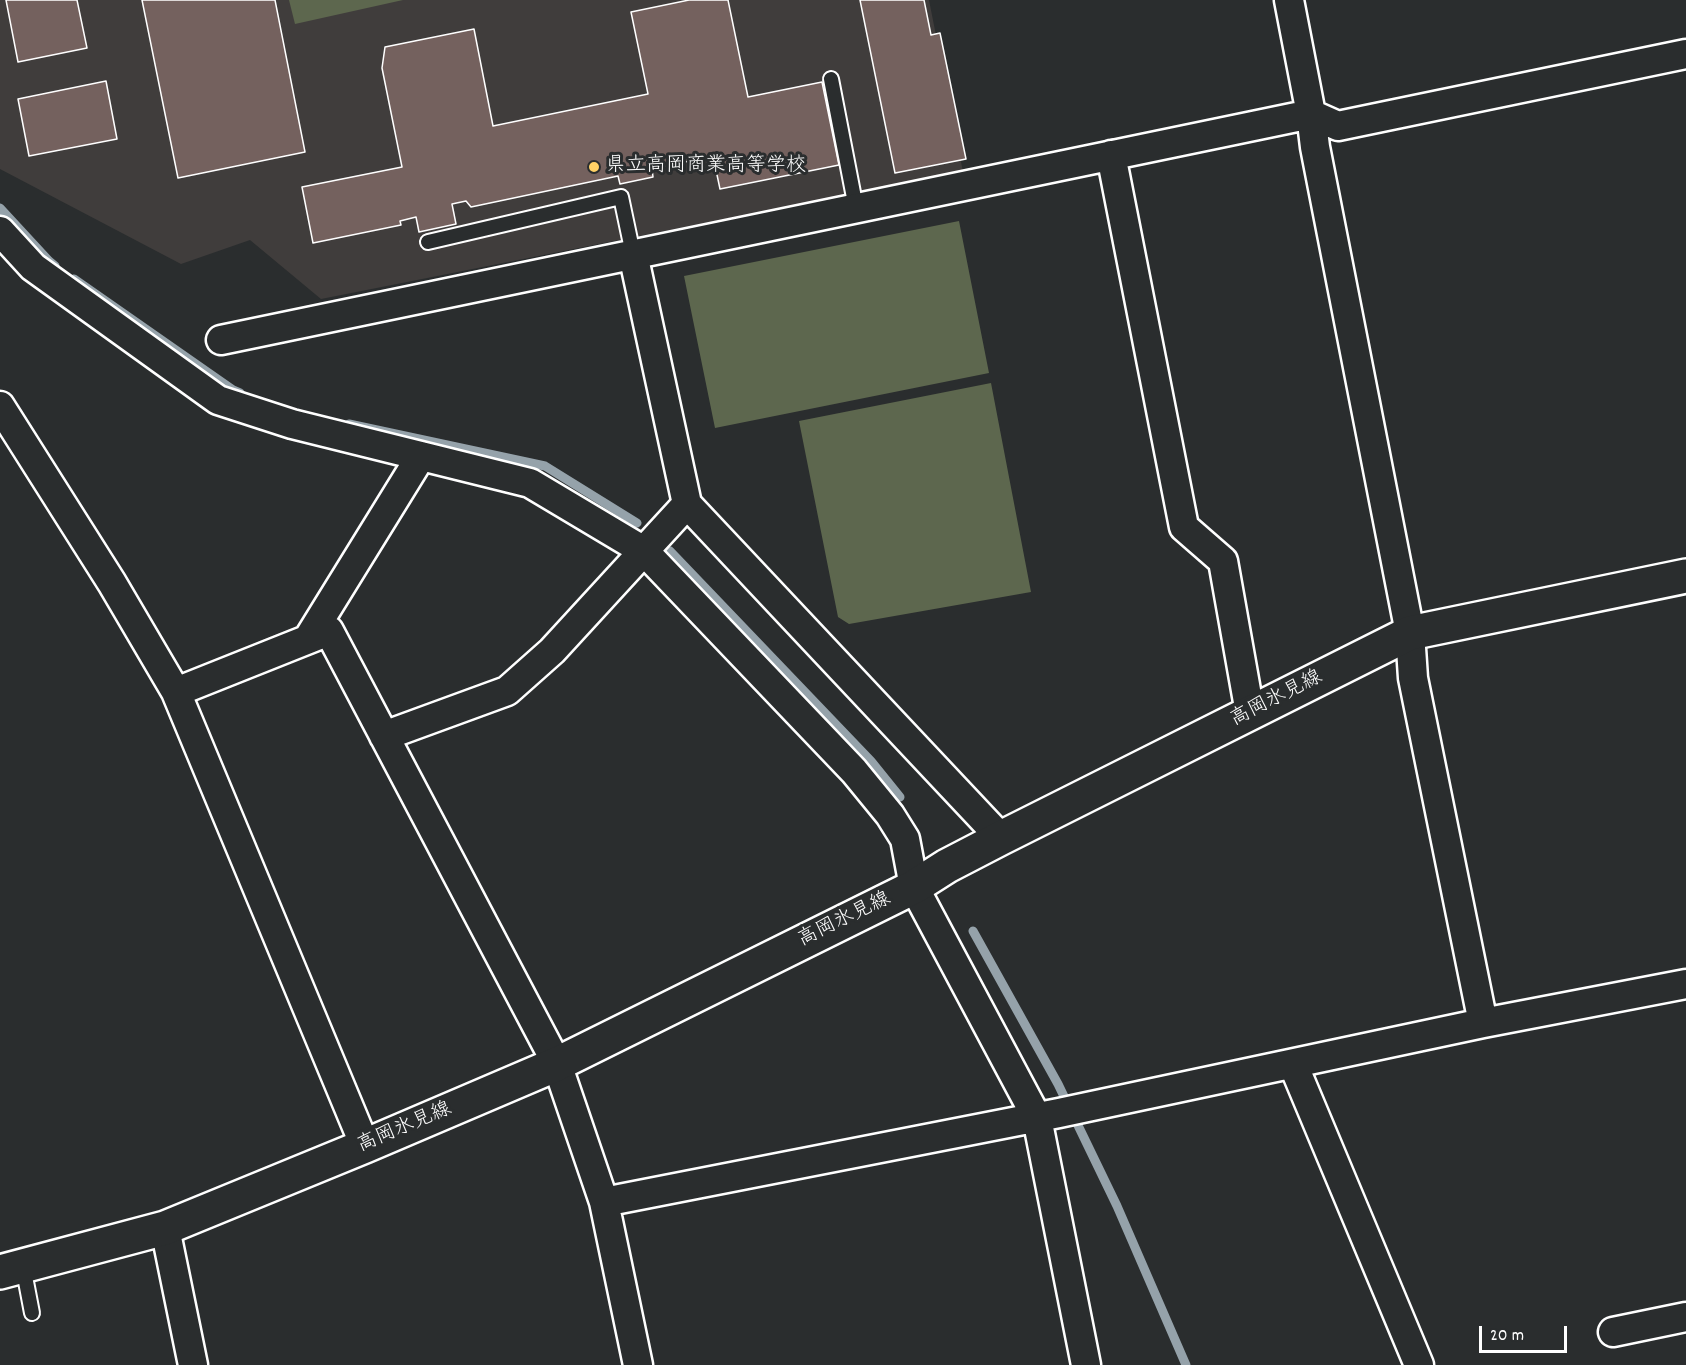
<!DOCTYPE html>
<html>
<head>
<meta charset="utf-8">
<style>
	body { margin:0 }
	#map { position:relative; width:1686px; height:1365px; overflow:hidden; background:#2a2d2e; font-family:Dekko,sans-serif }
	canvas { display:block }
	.scale { position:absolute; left:1479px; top:1326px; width:88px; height:27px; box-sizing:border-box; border:3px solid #fff; border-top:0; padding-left:8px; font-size:18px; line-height:21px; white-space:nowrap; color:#fff; -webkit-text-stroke:4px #2a2d2e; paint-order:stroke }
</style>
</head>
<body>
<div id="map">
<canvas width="1686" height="1365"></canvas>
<div class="scale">20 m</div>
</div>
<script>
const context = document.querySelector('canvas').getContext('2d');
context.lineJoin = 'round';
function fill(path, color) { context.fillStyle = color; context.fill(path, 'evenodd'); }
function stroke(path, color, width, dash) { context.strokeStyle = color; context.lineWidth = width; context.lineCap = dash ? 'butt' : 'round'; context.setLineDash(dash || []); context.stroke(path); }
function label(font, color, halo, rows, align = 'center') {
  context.font = font + ' Dekko,"Klee One",sans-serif'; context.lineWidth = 6; context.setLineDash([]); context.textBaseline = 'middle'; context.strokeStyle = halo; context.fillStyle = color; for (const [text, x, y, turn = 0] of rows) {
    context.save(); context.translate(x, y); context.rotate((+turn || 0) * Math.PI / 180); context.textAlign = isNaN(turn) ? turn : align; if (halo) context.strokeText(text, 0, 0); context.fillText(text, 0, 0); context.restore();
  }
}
fill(new Path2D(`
	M0,0H929L963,172L321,299L250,240L181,264L0,169Z`), '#403d3c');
fill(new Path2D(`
	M289,0H403L295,24Z
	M959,221L989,373L715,428L684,276Z
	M991,383L1031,592L849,624L838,617L799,421Z`), '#5d674e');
stroke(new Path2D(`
	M0,208L49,261L55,266
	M74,279L233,390L240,393
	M349,424L545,466L637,523
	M670,551L871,761L900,797
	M973,931L1058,1084L1117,1206L1186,1365`), '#95a2aa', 9);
const building = new Path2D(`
	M6,0H77L87,48L18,62Z
	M142,0H275L305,152L178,178Z
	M689,0H728L748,97L822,82L839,165L720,189L713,156L652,169L653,177L620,184L618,176L471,207L466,201L452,204L456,224L419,232L416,217L400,221L401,225L313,243L302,187L402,167L382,68L385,47L474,29L493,126L648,94L631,12Z
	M860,0H924L931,35L940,33L966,159L895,173Z
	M106,81L117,139L29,156L18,99Z`);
fill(building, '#74615e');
stroke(building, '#fff', 1.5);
const service = new Path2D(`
	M831,79L856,208
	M428,242L621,197L633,254
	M23,1266L32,1313`);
const minor = new Path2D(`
	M1289,0L1311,114L1315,147L1410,633L1413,678L1483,1023
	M1111,155L1184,527L1223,561L1250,713
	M0,231L33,267L218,400L292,424L530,483L644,551L854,771L890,815L905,839L914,887L1037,1118L1086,1365
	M633,254L687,504L1001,838
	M221,340L1311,114L1338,126L1686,54
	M0,406L112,583L176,692L365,1146
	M308,639L421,456
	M176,692L329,631L557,1064L604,1202L638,1365
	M384,736L507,691L552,651L687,504
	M1293,1064L1419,1365
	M604,1202L1059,1113L1483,1023L1686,984
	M165,1228L193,1365
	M1613,1332L1686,1317`);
const primary = new Path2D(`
	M0,1272L165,1228L365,1146L557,1064L914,887L947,866L1001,838L1410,633L1686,576`);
stroke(service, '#fff', 18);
stroke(minor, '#fff', 33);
stroke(primary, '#fff', 38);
stroke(service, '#2a2d2e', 14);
stroke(minor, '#2a2d2e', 28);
stroke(primary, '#2a2d2e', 33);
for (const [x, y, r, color] of [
	[594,167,6,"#ffd166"]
]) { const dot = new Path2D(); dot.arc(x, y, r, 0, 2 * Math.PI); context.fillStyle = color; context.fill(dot); stroke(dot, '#2a2d2e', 2); }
label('20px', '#fff', '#2a2d2e', [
	["県立高岡商業高等学校",606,167]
], 'left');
label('20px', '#fff', '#2a2d2e', [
	["高岡氷見線",1277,700,-27],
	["高岡氷見線",845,921,-26],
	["高岡氷見線",405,1129,-23]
]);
</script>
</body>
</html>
